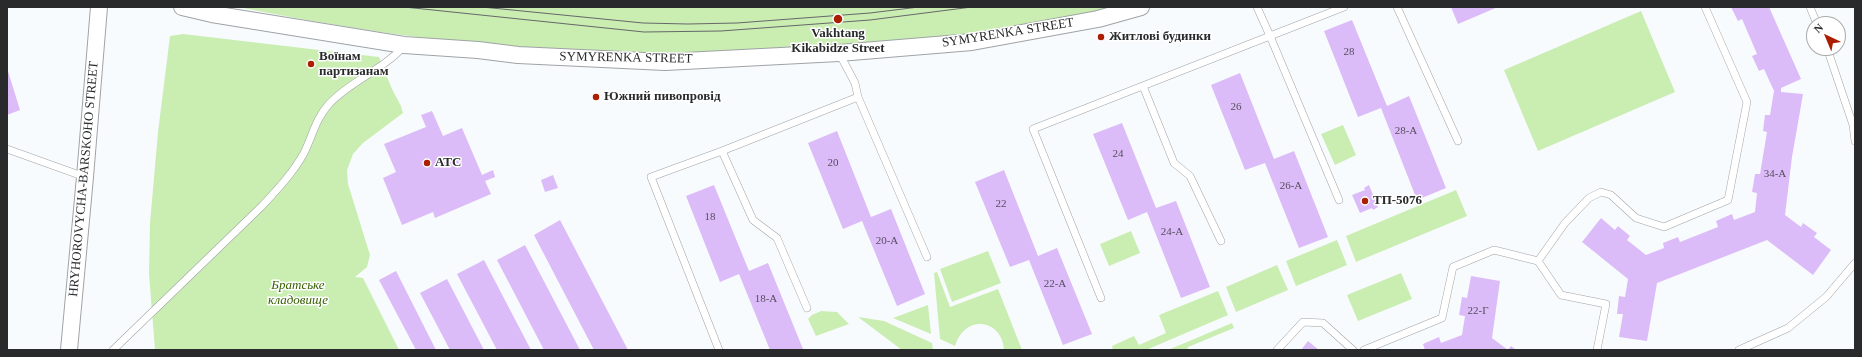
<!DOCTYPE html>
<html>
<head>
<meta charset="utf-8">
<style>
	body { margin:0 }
	#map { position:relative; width:1862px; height:357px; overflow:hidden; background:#f8fbfe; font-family:"Times New Roman",serif }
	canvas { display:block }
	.frame { position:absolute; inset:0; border:8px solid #292a2b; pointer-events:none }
	.north { position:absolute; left:1806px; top:16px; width:40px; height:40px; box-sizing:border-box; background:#fff; border:1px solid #a9aaaa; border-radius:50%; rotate:316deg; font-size:11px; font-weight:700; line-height:16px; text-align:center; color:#292a2b }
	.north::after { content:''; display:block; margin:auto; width:14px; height:18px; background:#ac1e00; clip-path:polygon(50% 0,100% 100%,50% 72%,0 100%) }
</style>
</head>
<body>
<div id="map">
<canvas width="1862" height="357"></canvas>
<div class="frame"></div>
<div class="north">N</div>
</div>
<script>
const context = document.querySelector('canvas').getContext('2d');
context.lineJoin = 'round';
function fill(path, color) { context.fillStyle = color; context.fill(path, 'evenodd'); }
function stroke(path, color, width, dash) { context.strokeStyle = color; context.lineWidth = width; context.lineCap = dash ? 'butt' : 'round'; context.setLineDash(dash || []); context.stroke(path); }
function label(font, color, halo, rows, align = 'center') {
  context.font = font + ' "Times New Roman",serif'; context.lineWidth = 3; context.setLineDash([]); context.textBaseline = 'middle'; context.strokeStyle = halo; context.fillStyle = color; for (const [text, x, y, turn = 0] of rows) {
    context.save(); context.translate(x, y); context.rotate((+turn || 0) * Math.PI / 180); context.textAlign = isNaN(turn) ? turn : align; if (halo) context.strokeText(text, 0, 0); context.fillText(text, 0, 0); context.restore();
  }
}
fill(new Path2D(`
	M238,7H1113C1012,32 909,42 806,47C754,50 703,55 651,54C512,53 373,34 238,7Z
	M1641,11L1675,92L1538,151L1504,70Z
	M183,34L379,57L392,89L401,106L403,113L363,143L353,154L347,170L348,184L370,255L367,267L355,277L363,278L399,350H155L149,274L150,223L158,132L170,36Z
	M1343,125L1356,155L1335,165L1321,134Z
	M1456,190L1467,216L1356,262L1346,236Z
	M1131,231L1140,253L1109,266L1100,244Z
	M1337,240L1347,265L1296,286L1286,261Z
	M988,251L1001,283L952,302L940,269Z
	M1277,265L1288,290L1236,312L1226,287Z
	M937,272L950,307L998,289L1022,350H1004C1002,318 964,314 955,346L940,339L934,273Z
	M1401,273L1412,299L1358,321L1347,295Z
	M1218,291L1228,315L1146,350H1113L1112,346L1134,336L1139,345L1166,333L1159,315Z
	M928,305L931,334L893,318Z
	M821,311L837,312L849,324L816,336L808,319L812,315Z
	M858,317L884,321L932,343L933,350H902Z
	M1232,323L1234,328L1188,347L1187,350H1168Z`), '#caedb2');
fill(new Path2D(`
	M1451,7H1498L1458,24Z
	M1731,7H1769L1801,79L1781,88V92L1803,94L1792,157L1785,215L1801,227L1803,223L1817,233L1814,237L1831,250L1813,275L1767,240L1657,283L1647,341L1619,337L1623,314H1617L1619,296L1625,297L1628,279L1582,242L1601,218L1615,230L1618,226L1630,236L1627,240L1646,255L1664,248L1663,243L1678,237L1680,242L1718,227L1716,221L1732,214L1734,220L1755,212L1757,193L1752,192L1755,174H1760L1767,132L1763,131L1765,115H1770L1774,91L1764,69L1759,71L1752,56L1757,54L1742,19L1738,21Z
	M1352,20L1387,106L1409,96L1446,188L1417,200L1381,108L1358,117L1324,31Z
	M7,68L20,110L7,115Z
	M1240,73L1274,159L1294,151L1328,237L1299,248L1265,163L1245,170L1211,85Z
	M432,111L443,136L462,128L482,175L493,170L495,177L485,181L491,194L435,218L433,212L402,225L383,178L396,172L384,144L426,127L421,115Z
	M1122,123L1156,208L1176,201L1210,287L1181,298L1147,212L1128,220L1093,134Z
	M837,131L871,217L891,209L925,294L897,306L862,221L843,229L808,143Z
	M1004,170L1038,256L1057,248L1092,334L1063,345L1029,260L1010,267L975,182Z
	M553,175L558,188L545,192L541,180Z
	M714,185L749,271L768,263L803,349L770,350L739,274L720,282L686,196Z
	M1369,185L1378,207L1373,210L1372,208L1360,213L1352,195L1365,190L1364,188Z
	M560,220L628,350H594L534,235Z
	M525,245L580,350H544L497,260Z
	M484,260L531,350H497L457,274Z
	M396,271L436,350H416L379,280Z
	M1471,276L1500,281L1492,338L1508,350L1511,346L1516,350H1425L1423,344L1439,337L1441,343L1462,335L1465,316L1459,315L1462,297L1467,298Z
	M447,279L484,350H450L420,293Z
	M1308,341L1319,350H1301Z`), '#dcbbf9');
const service = new Path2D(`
	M1397,7L1458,141
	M1810,7L1817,24
	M1827,48L1853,125L1855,141
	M839,53L855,83L858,97L927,257
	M1143,86L1174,163L1190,176L1221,241
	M7,149L85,177
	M722,151L753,220L777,238L807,308
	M1339,200L1270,36L1344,7
	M1538,261L1561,295L1606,304L1597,350
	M1101,298L1033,129L1270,36L1257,7
	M113,350L262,206C277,190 293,173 304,153C312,137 316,118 329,104C350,81 383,70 404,46
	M719,350L651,177L722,151L858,97
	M1277,350L1303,322L1323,323L1353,350
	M1364,350L1442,318L1453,267L1494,250L1538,261L1565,223L1589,198L1601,192L1611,195L1636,218L1664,227L1728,200L1747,102L1705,7
	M1739,350L1788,328L1826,297L1855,263`);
const tertiary = new Path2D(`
	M182,7L212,14L404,45L478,50L518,55L665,62L839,53L972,42L1098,19L1141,7
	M69,350L85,177L99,7`);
stroke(service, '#9fa3a6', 8);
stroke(tertiary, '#9fa3a6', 18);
stroke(service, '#fff', 7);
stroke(tertiary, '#fff', 16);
stroke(new Path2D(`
	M404,7L644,32L721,31L870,20L972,7
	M482,7L643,23L688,24L737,23L870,13L919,7`), '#66686a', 1);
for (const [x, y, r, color] of [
	[838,19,5,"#ac1e00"],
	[1101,37,4,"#ac1e00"],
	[311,64,4,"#ac1e00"],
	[596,97,4,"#ac1e00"],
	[427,163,4,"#ac1e00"],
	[1365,201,4,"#ac1e00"]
]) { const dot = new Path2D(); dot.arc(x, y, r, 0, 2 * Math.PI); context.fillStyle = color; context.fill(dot); stroke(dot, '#fff', 1.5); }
label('11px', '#564e5e', null, [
	["28",1349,52],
	["26",1236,107],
	["28-А",1406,131],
	["24",1118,154],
	["20",833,163],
	["34-А",1775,174],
	["26-А",1291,186],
	["22",1001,204],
	["18",710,217],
	["24-А",1172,232],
	["20-А",887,241],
	["22-А",1055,284],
	["18-А",766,299],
	["22-Г",1478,311]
]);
label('13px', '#292a2b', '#fff', [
	["SYMYRENKA STREET",1008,33,-9],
	["SYMYRENKA STREET",626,58,1],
	["HRYHOROVYCHA-BARSKOHO STREET",84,179,-85]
]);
label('bold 13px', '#292a2b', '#fff', [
	["Vakhtang",838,34,"center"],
	["Kikabidze Street",838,49,"center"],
	["Житлові будинки",1109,37],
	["Воїнам",319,57],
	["партизанам",319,72],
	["Южний пивопровід",604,97],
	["АТС",435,163],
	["ТП-5076",1373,201]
], 'left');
label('italic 13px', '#376002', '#fff', [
	["Братське",298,286],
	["кладовище",298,301]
]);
</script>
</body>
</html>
